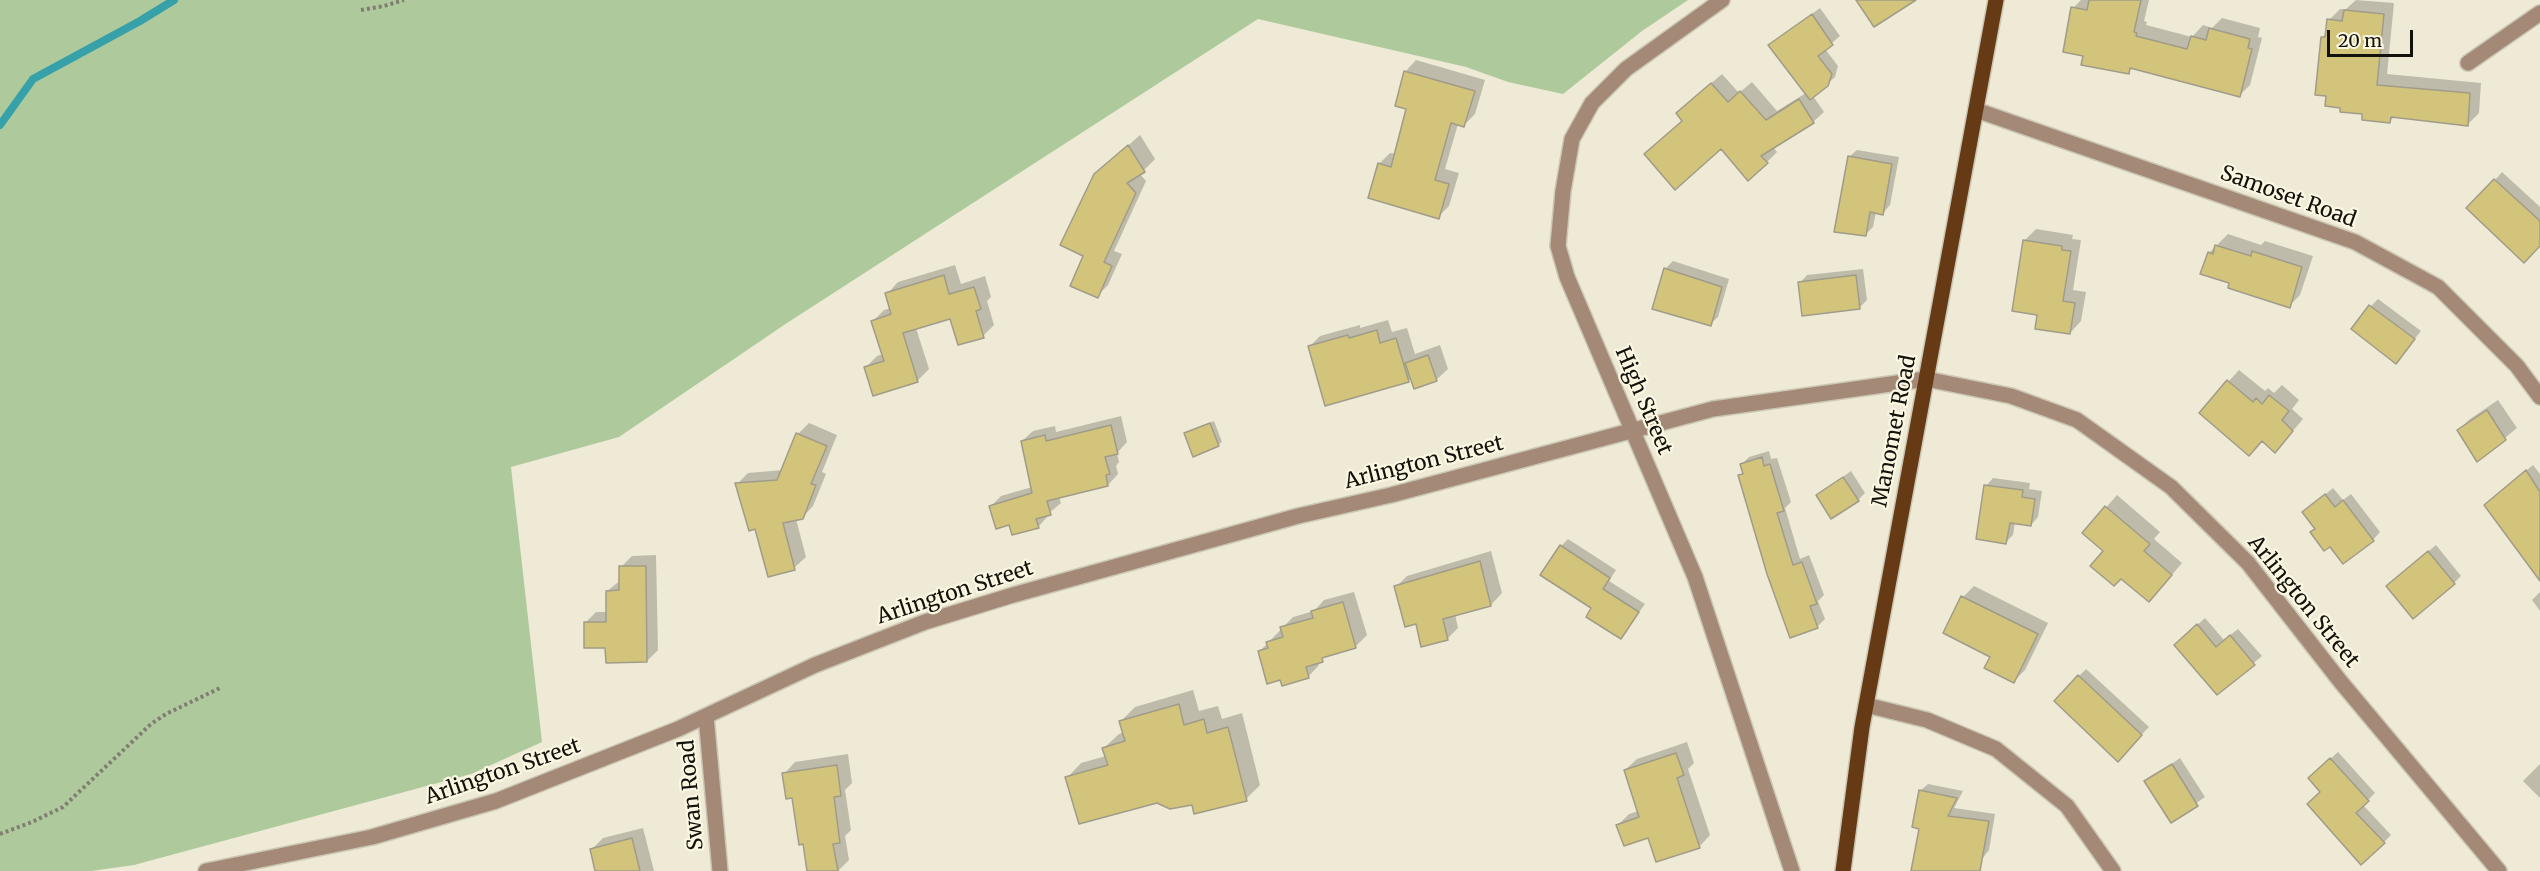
<!DOCTYPE html>
<html>
<head>
<meta charset="utf-8">
<style>
	body { margin:0 }
	#map { position:relative; width:2540px; height:871px; overflow:hidden; background:#eeead5; font-family:Merriweather,serif }
	canvas { display:block }
	.scale { position:absolute; left:2327px; top:30px; width:86px; height:27px; box-sizing:border-box; border:3px solid #12110a; border-top:0; padding-left:8px; font-size:18px; line-height:21px; white-space:nowrap; color:#12110a; -webkit-text-stroke:4px #fbf7e2; paint-order:stroke }
</style>
</head>
<body>
<div id="map">
<canvas width="2540" height="871"></canvas>
<div class="scale">20 m</div>
</div>
<script>
const context = document.querySelector('canvas').getContext('2d');
context.lineJoin = 'round';
function fill(path, color) { context.fillStyle = color; context.fill(path, 'evenodd'); }
function stroke(path, color, width, dash) { context.strokeStyle = color; context.lineWidth = width; context.lineCap = dash ? 'butt' : 'round'; context.setLineDash(dash || []); context.stroke(path); }
function label(font, color, halo, rows, align = 'center') {
  context.font = font + ' Merriweather,serif'; context.lineWidth = 4.5; context.setLineDash([]); context.textBaseline = 'middle'; context.strokeStyle = halo; context.fillStyle = color; for (const [text, x, y, turn = 0] of rows) {
    context.save(); context.translate(x, y); context.rotate((+turn || 0) * Math.PI / 180); context.textAlign = isNaN(turn) ? turn : align; if (halo) context.strokeText(text, 0, 0); context.fillText(text, 0, 0); context.restore();
  }
}
fill(new Path2D(`
	M0,0H1688L1642,31L1563,94L1508,82L1466,67L1258,19L787,323L619,437L511,467L542,742L471,774L134,865L91,871H0Z`), '#aeca9d');
fill(new Path2D(`
	M2081,0H2149L2144,21L2147,22L2146,25L2192,37L2203,25L2212,28L2222,18L2260,28L2258,37L2262,38L2250,85L2239,96L2133,67L2129,72L2085,55L2073,8Z
	M2356,0L2394,3L2387,74L2481,83L2479,113L2468,124L2395,116L2389,122L2342,106L2327,94L2322,38L2327,32L2329,20L2340,9H2346Z
	M1820,8L1840,36L1825,49L1838,66L1835,77L1813,96L1824,112L1813,122L1773,147L1777,152L1767,162L1721,147L1684,120L1688,103L1722,74L1739,93L1752,82L1777,111L1806,93L1770,45Z
	M1416,60L1485,80L1475,114L1464,125L1458,124L1445,169L1459,173L1449,206L1438,217L1379,164L1390,153L1396,154L1408,108L1405,72Z
	M1140,135L1155,159L1140,174L1146,181L1114,251L1122,254L1108,285L1097,296L1095,175Z
	M1857,150L1899,157L1890,205L1883,213L1876,212L1873,227L1866,234L1849,157Z
	M2502,172L2540,207V244L2495,180Z
	M2036,229L2073,235L2072,239L2081,240L2073,290L2086,292L2081,321L2070,333L2039,313L2025,240Z
	M2228,234L2261,245L2265,241L2313,256L2300,295L2289,306L2231,282L2209,253Z
	M1673,261L1729,279L1718,317L1710,324L1654,308L1666,268Z
	M955,265L961,284L985,276L991,297L987,301L994,325L983,336L951,317L916,328L929,369L917,381L866,367L877,356L883,354L873,321L884,310L891,308L887,294L898,282Z
	M1863,269L1867,300L1860,307L1800,283L1807,275Z
	M2378,299L2421,331L2396,362L2371,306Z
	M1388,320L1392,332L1407,328L1415,354L1440,345L1448,369L1436,380L1412,377L1408,381L1309,347L1320,336L1360,325V328Z
	M2239,370L2265,391L2268,388L2274,393L2282,385L2299,400L2292,409L2303,419L2286,439L2263,440L2201,412Z
	M2498,400L2517,428L2478,460L2458,430L2470,419Z
	M1121,416L1127,442L1117,453L1119,462L1116,466L1118,474L1108,485L1059,497L1061,503L1048,514V516L1038,527L1010,523L991,506L1001,496L1032,487L1022,441L1033,431L1055,426L1056,432Z
	M1214,421L1222,442L1218,445L1185,434Z
	M809,423L837,435L822,472L826,474L813,506L802,518L796,519L806,557L794,568L756,527L737,484L748,473L783,470L798,434Z
	M1769,451L1771,459L1777,458L1791,502L1785,508L1800,559L1809,555L1824,595L1818,601L1825,619L1817,627L1740,476L1744,472L1741,465L1749,457Z
	M2533,465L2540,474V579L2486,505Z
	M1851,471L1865,493L1858,500L1818,495Z
	M1993,478L2030,483L2029,489L2042,491L2038,517L2031,525L2015,522L2013,535L2006,542L1986,486Z
	M2333,488L2343,500L2351,494L2380,532L2373,540L2330,545L2304,512Z
	M2117,495L2160,532L2154,539L2182,563L2160,589L2122,577L2105,551L2084,533Z
	M1568,539L1616,570L1609,581L1645,604L1621,637L1593,608L1561,546Z
	M2436,545L2461,576L2454,583L2395,579Z
	M1491,551L1502,593L1491,605L1455,614L1458,628L1447,639L1417,622L1396,587L1407,576Z
	M656,555L658,650L647,661L607,647L585,623L596,612H608L607,591L621,580V567L632,556Z
	M1974,586L2048,623L2025,670L2014,681L1992,656L1963,597Z
	M1354,592L1367,635L1356,646L1329,654L1318,662L1319,665L1308,677L1260,651L1293,617L1314,611L1324,600Z
	M2540,592V611L2532,600Z
	M2205,618L2224,640L2238,629L2262,656L2218,693L2183,638Z
	M2086,669L2149,727L2125,752L2079,676Z
	M1193,690L1199,711L1218,706L1222,719L1242,713L1260,785L1246,799L1193,804L1157,801L1067,778L1081,763L1106,756L1104,748L1119,734L1124,732L1121,721L1135,707Z
	M1687,742L1694,763L1688,769L1710,835L1699,847L1649,836L1618,825L1629,814L1639,811L1625,770L1637,759Z
	M2338,752L2375,793L2363,805L2391,835L2384,842L2322,792L2317,771Z
	M848,754L852,783L845,790L851,830L845,836L849,860L838,871H809L793,796L784,774L795,762Z
	M2180,758L2205,797L2171,821L2146,782Z
	M2540,764V798L2523,781Z
	M1928,784L1963,791L1954,808L1995,814L1989,850L1973,871H1913L1921,828L1920,791Z
	M643,828L654,871H597L592,849L603,838Z`), '#0003');
stroke(new Path2D(`
	M0,125L33,79L140,21L174,0`), '#37a1aa', 8);
const building = new Path2D(`
	M1856,0H1916L1874,27Z
	M2089,0H2141L2134,32L2137,33L2136,36L2187,49L2191,36L2206,40L2209,28L2250,39L2248,48L2252,49L2240,97L2130,68L2129,74L2081,65L2083,56L2063,52L2071,7L2087,10Z
	M2344,10L2384,14L2377,85L2470,93L2468,126L2391,117L2390,123L2362,120V114L2340,112V108L2325,106L2326,96L2315,95L2321,37H2325L2327,19L2342,21Z
	M1812,14L1833,45L1818,56L1832,74L1828,86L1810,100L1768,45Z
	M1404,71L1475,91L1464,127L1451,123L1435,180L1449,184L1439,219L1368,198L1378,163L1391,167L1406,109L1395,106Z
	M1711,83L1728,102L1740,91L1766,120L1799,99L1814,123L1761,156L1768,163L1748,181L1721,149L1675,190L1644,154L1682,121L1676,113Z
	M1128,145L1145,172L1127,183L1136,193L1104,262L1112,266L1098,298L1070,286L1083,256L1060,245L1094,174Z
	M1848,156L1892,164L1883,215L1870,212L1866,236L1834,232Z
	M2494,179L2540,221V246L2524,263L2466,208Z
	M2023,240L2062,246V250L2071,251L2063,301L2075,303L2070,334L2035,329L2037,315L2012,311Z
	M2215,245L2251,256L2252,251L2302,267L2290,308L2228,288L2229,283L2200,274L2208,252L2213,254Z
	M1664,268L1722,287L1711,326L1652,309Z
	M944,275L949,294L974,287L981,309L976,311L984,338L958,345L950,319L903,333L918,382L873,396L864,367L884,361L871,321L891,314L885,293Z
	M1856,275L1860,309L1802,316L1798,282Z
	M2369,305L2415,339L2396,364L2351,329Z
	M1377,330L1380,343L1396,338L1409,382L1325,406L1308,346L1348,335L1349,338Z
	M1428,355L1437,381L1414,389L1405,363Z
	M2227,380L2253,402L2256,398L2262,404L2269,395L2289,411L2282,420L2293,431L2275,453L2262,441L2249,456L2199,413Z
	M2487,410L2506,440L2477,462L2457,430Z
	M1210,423L1219,446L1193,457L1184,433Z
	M1111,425L1118,454L1105,457L1110,474L1106,475L1108,486L1047,501L1051,515L1036,519L1039,528L1012,535L1009,525L996,529L989,506L1032,493L1021,441L1045,435L1046,441Z
	M796,433L827,446L811,484L816,485L803,519L783,523L795,570L768,577L755,529L749,531L735,483L777,480Z
	M1762,457L1764,466L1770,464L1784,511L1777,513L1793,565L1802,562L1817,604L1810,606L1818,628L1790,638L1767,574L1738,475L1743,474L1740,464Z
	M2526,470L2540,492V581L2484,505Z
	M1843,477L1859,501L1831,519L1816,495Z
	M1984,485L2023,490L2022,497L2035,499L2031,526L2010,523L2006,544L1976,539Z
	M2325,494L2335,507L2343,500L2374,541L2343,564L2330,547L2324,551L2310,532L2315,529L2302,512Z
	M2105,506L2150,544L2144,551L2172,575L2149,602L2121,579L2114,586L2090,566L2103,551L2082,533Z
	M1560,545L1610,578L1603,589L1639,612L1621,639L1586,617L1591,608L1540,575Z
	M2428,551L2455,584L2413,619L2386,586Z
	M1480,561L1491,606L1443,619L1448,640L1421,647L1416,624L1405,627L1394,586Z
	M619,566H646L647,662L606,663L605,648H584V622H606V591L619,590Z
	M1961,596L2038,634L2014,683L1984,668L1990,657L1943,633Z
	M1343,602L1356,648L1322,658L1323,662L1306,667L1309,678L1282,686L1280,680L1267,684L1258,651L1268,648L1266,642L1283,637L1280,627L1313,618L1311,611Z
	M2197,624L2216,647L2230,635L2255,665L2217,695L2174,645Z
	M2078,675L2142,735L2118,762L2054,701Z
	M1179,704L1184,725L1204,719L1207,733L1228,727L1247,801L1194,814L1192,805L1170,809L1157,803L1079,824L1065,777L1108,765L1102,748L1125,741L1119,721Z
	M1676,753L1684,775L1677,778L1700,848L1656,862L1648,838L1624,846L1616,825L1639,817L1624,770Z
	M2330,758L2369,801L2356,813L2385,843L2361,865L2307,804L2320,792L2308,778Z
	M2172,764L2198,806L2171,823L2144,781Z
	M837,765L841,796L834,797L840,843L833,844L838,871H807L803,844L799,845L792,798L786,799L782,773Z
	M1919,790L1957,798L1948,816L1989,821L1980,871H1911L1919,829L1912,827Z
	M632,838L640,871H595L590,849Z`);
fill(building, '#d3c47b');
stroke(building, '#a09c89', 1.5);
const minor = new Path2D(`
	M1722,0L1626,69L1592,103L1572,139L1563,191L1558,246L1567,277L1695,577L1792,871
	M2468,63L2540,13
	M1976,110L2355,242L2438,287L2517,366L2540,397
	M1866,705L1927,720L1996,749L2067,806L2113,871
	M706,716L720,871
	M206,871L372,837L496,801L678,729L815,665L925,622L1013,595L1298,516L1391,495L1713,409L1926,379L2011,396L2077,420L2171,487L2248,563L2340,681L2499,871`);
const major = new Path2D(`
	M1843,871L1862,727L1996,0`);
stroke(minor, '#cbc7b5', 18);
stroke(major, '#cbc7b5', 18);
stroke(new Path2D(`
	M361,10L384,6L404,0
	M0,834L32,822L63,807L151,724L166,714L220,688`), '#807e70', 4, [3, 3]);
stroke(minor, '#a48976', 15);
stroke(major, '#673a16', 15);
label('21px', '#12110a', '#fbf7e2', [
	["Samoset Road",2288,197,20],
	["High Street",1643,401,67],
	["Manomet Road",1895,431,-79],
	["Arlington Street",1424,463,-14],
	["Arlington Street",955,593,-18],
	["Arlington Street",2303,602,51],
	["Arlington Street",503,772,-19],
	["Swan Road",692,795,-95]
]);
</script>
</body>
</html>
